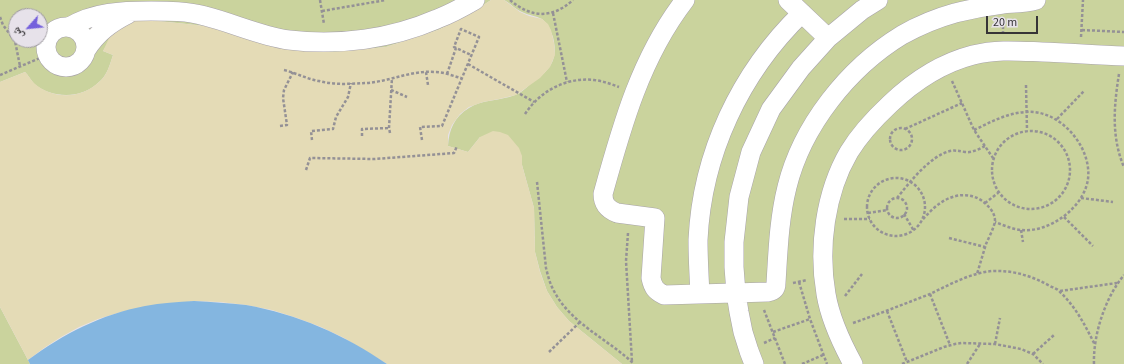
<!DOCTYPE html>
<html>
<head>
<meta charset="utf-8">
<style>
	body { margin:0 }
	#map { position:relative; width:1124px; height:364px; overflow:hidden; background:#e7e2ea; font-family:"Source Sans 3","Noto Naskh Arabic",sans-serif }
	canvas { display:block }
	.north { position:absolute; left:8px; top:8px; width:40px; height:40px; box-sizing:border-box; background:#e7e2ea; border:1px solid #a09ca2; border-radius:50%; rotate:243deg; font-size:11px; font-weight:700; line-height:16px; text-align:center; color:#363437 }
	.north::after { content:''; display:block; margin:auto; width:14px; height:18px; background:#7561dc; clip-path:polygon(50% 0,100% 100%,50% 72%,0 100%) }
	.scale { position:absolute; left:986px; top:16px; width:52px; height:18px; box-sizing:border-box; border:2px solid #363437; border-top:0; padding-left:5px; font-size:12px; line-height:14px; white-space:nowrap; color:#363437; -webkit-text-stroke:3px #e7e2ea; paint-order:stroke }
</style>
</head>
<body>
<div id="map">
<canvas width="1124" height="364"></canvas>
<div class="north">ش</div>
<div class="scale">20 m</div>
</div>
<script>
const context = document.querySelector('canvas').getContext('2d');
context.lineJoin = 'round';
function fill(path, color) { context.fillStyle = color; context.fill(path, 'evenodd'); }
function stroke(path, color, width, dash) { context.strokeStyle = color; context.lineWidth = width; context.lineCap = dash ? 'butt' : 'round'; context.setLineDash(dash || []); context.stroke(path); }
fill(new Path2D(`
	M0,0H491L467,16L438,30L386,47L334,52L270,45L205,26L149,20L134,21L123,24L103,51L113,55C110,64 107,76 99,82C82,99 53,99 34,84C31,80 28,75 25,72L0,82ZM16,16H40V40H16Z
	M504,0H1124V364H622L569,321L557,307L547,291L540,271L535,252L534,208L522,165V156L480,137L468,152L448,146C449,130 454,117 469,108C483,99 500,101 515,95C521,93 526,88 530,84C549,71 559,61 553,37C551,31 547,23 542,19C536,16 528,15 522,12C515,9 510,3 504,0Z
	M0,307L28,360L30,364H0Z`), '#cad39d');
fill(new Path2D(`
	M491,0H504L520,12L529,16L542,19L548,24L551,30L554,43L555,55L550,67L540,78L516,95L499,99L483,102L469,107L460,114L452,125L448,135V146L468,152L480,137L493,131L500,132L508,135L519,148L522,156V165L534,208L535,252L540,272L547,291L557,307L569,321L622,364H387L344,338L321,327L297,318L272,310L246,305L220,302L194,301L121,312L98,319L79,327L61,337L44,348L28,360L0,307V82L25,72C28,75 31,80 34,83C53,100 81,99 99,82C107,76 110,64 113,55L103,51L110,36L123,24L134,21L149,20L205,26L270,45L334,52L386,47L438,30L466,16Z`), '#e4dbb6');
fill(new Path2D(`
	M194,301C212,302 229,303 246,305C297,314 345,335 387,364H30L28,360C63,334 102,314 145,306C161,303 178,302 194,301Z`), '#84b6e0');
const minor = new Path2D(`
	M685,0C641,57 622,125 603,194C603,204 607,209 617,213L655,218L651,278C653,288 656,291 664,295L768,292C773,291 776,289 776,283C778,251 779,219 787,187C802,126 848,68 902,35C918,26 937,18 955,13C971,9 987,6 1003,4C1014,3 1025,3 1036,0
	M788,0L828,38
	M46 47a20 20 0 1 1 40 0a20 20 0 1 1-40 0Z
	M69,27C94,12 122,11 151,11C169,11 187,11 205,16C233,23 260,36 289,40C339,46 391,39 437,19C450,14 463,7 475,0
	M86,50C97,33 110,23 128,14
	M700,294C699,276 698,258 698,240C702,154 740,73 802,13
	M754,364L749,351L743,332L739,312L736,293L734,267V242L739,197L751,152L771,109L801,68L828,38L862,10L878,0
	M853,364C841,342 830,318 826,294C818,248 825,193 849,152C860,134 875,118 890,104C913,82 942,63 973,55C997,49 1018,51 1042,52C1069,53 1097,55 1124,56`);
stroke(minor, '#a8a3aa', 20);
stroke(new Path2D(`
	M320,0L324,24
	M510,0C531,18 552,19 573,0
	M322,11L386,0
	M553,13L567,82
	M0,17L3,25L15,41L20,66
	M1003,21V34
	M1082,30L1124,32
	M1081,37L1083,0
	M468,64L534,102
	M284,70C296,73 307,79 319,81C334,85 350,84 365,83C389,82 411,70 435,72C444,72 453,76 461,78
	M426,72L428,85
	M447,74L456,48
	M1119,74C1114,105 1111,137 1124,167
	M0,75L47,55
	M952,81L974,130L993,158
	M1026,85L1027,130
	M391,90L407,97
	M525,114C540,91 566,77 594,80C603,81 611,84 619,87
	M1057,119L1084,91
	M280,126L287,125L283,98L284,90L293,72
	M890 139a11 11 0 1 1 22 0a11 11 0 1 1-22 0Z
	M905,129L962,103
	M974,130C991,122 1007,113 1026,112C1059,109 1092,146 1088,179C1084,208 1049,233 1021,230C1012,229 1003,225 995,222
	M992 170a39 39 0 1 1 78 0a39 39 0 1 1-78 0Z
	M390,133L389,128L392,78
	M362,136V129L389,128
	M312,140L311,131L333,129L336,117L348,97L351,83
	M422,140L420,127L442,126L479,37L461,29L454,47L471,55
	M306,170L310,158L375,159L454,153L457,146
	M867 207a29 29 0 1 1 58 0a29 29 0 1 1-58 0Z
	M537,182L546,268C548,276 550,284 554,291C571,324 608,339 634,364
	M897,198C909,183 930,156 950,151C955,150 959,151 965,152C972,153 979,149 985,146
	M1081,198L1113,202
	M887 208a10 10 0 1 1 20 0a10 10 0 1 1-20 0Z
	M985,203L998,193
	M868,213L888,210
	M904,214L914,231
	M1064,217L1093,246
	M844,219H870
	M923,219C928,214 933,208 939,204C954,193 973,191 987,205C991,209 995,214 995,221C994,228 989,237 986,244C983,254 980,264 977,274
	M1021,230L1023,242
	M628,233L626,261L632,362
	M949,238L985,247
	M799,282L810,319L827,364
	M793,283L807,280
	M1060,291L1117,283
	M930,294L950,345
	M845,296L862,274
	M764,310L785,364
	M887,311L907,362
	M853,323C879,314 904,304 930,294C949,285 970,273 992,271C1013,270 1032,276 1050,286C1054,288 1058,289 1060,292C1076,307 1086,327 1095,345
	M773,332L810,319
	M764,343L775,338
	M995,344L1000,318
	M549,352L580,322
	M1033,354L1054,335
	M802,364L823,355
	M902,364L944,347L955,344L962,343L995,344L1021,349L1033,354L1043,364
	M967,364L980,344
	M1094,364C1093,335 1105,298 1124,275`), '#949196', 2.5, [3, 2]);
stroke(minor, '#fff', 19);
</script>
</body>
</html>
